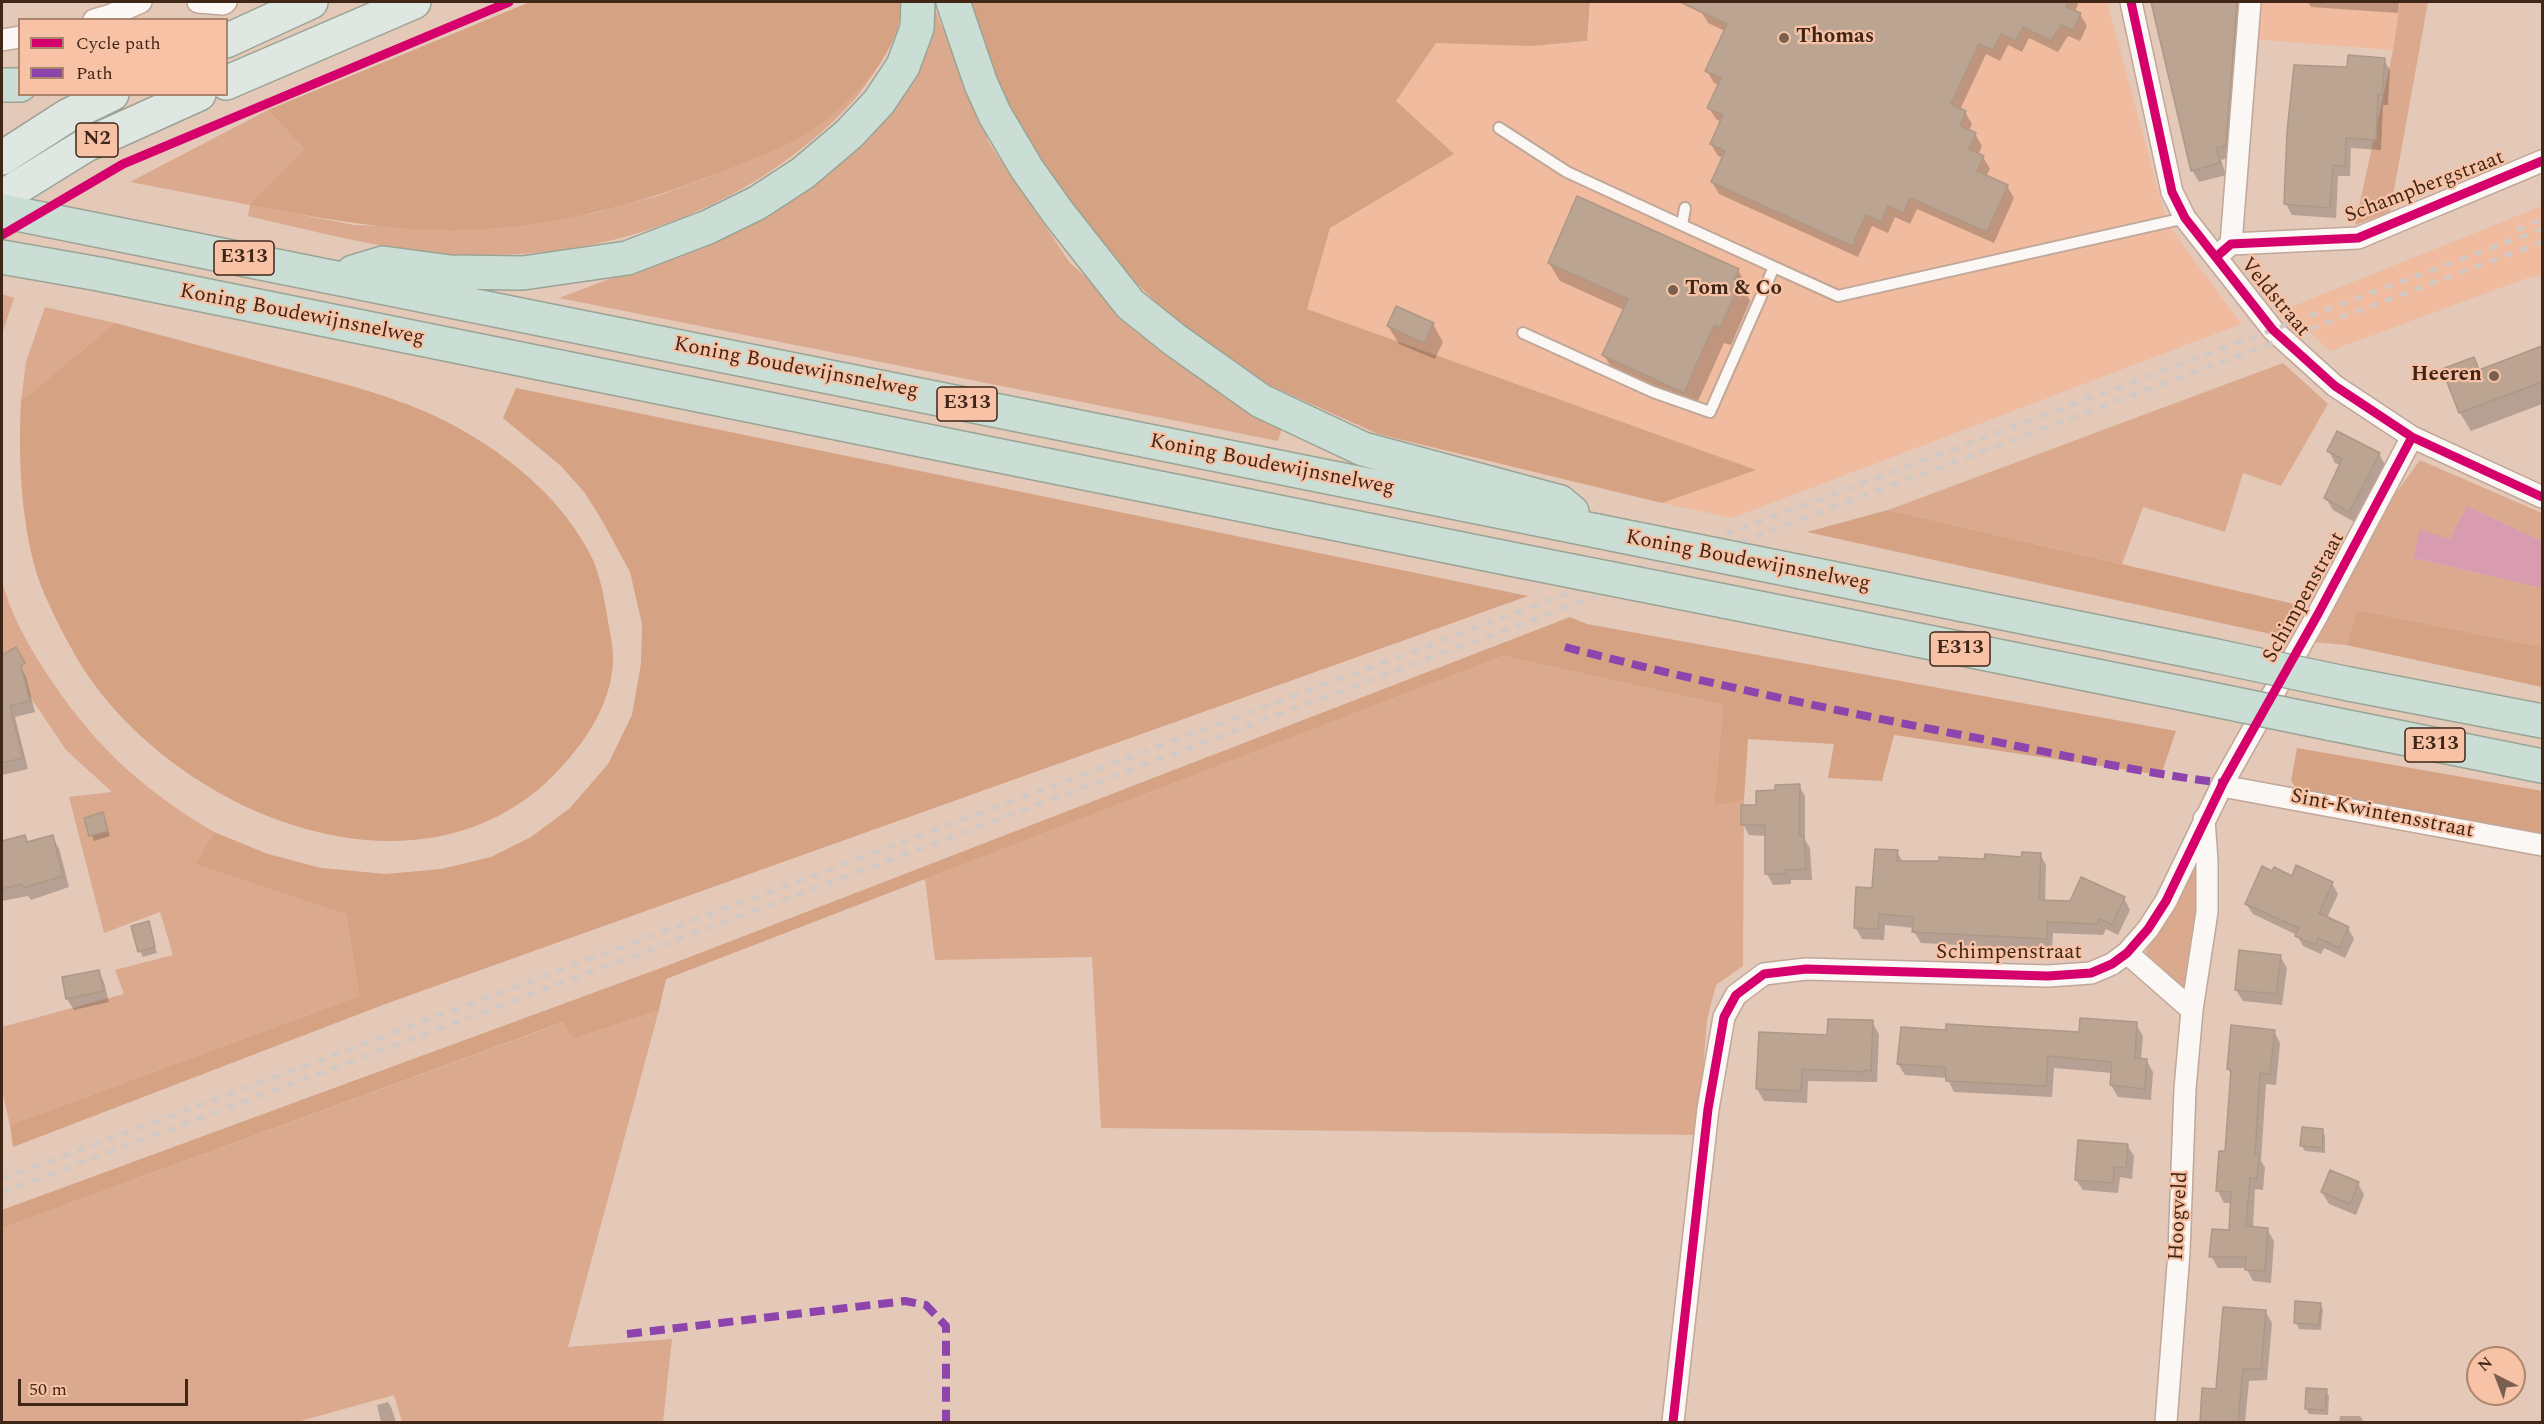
<!DOCTYPE html>
<html>
<head>
<meta charset="utf-8">
<style>
	body { margin:0 }
	#map { position:relative; width:2544px; height:1424px; overflow:hidden; background:#e4c8b8; font-family:Spectral,serif }
	canvas { display:block }
	.frame { position:absolute; inset:0; border:3px solid #3f2617; pointer-events:none }
	.legend { position:absolute; left:18px; top:18px; width:210px; height:78px; box-sizing:border-box; background:#f7c2a5; border:2px solid #ad846c; margin:0; padding:8px 10px; list-style:none; font-size:18px; color:#3f2617 }
	.legend li { display:flex; align-items:center; gap:12px; height:30px }
	.legend b { width:30px; border:2px solid #ad846c }
	.north { position:absolute; left:2466px; top:1346px; width:60px; height:60px; box-sizing:border-box; background:#f7c2a5; border:2px solid #ad846c; border-radius:50%; rotate:318deg; font-size:16px; font-weight:700; line-height:24px; text-align:center; color:#3f2617 }
	.north::after { content:''; display:block; margin:auto; width:21px; height:27px; background:#795f4f; clip-path:polygon(50% 0,100% 100%,50% 72%,0 100%) }
	.scale { position:absolute; left:18px; top:1379px; width:170px; height:27px; box-sizing:border-box; border:3px solid #3f2617; border-top:0; padding-left:8px; font-size:18px; line-height:21px; white-space:nowrap; color:#3f2617; -webkit-text-stroke:4px #f7c2a5; paint-order:stroke }
</style>
</head>
<body>
<div id="map">
<canvas width="2544" height="1424"></canvas>
<div class="frame"></div>
<ul class="legend">
<li><b style="height:8px;background:#d6006c"></b>Cycle path</li>
<li><b style="height:8px;background:#8e44ad"></b>Path</li>
</ul>
<div class="north">N</div>
<div class="scale">50 m</div>
</div>
<script>
const context = document.querySelector('canvas').getContext('2d');
context.lineJoin = 'round';
function fill(path, color) { context.fillStyle = color; context.fill(path, 'evenodd'); }
function stroke(path, color, width, dash) { context.strokeStyle = color; context.lineWidth = width; context.lineCap = dash ? 'butt' : 'round'; context.setLineDash(dash || []); context.stroke(path); }
function label(font, color, halo, rows, align = 'center') {
  context.font = font + ' Spectral,serif'; context.lineWidth = 4.5; context.setLineDash([]); context.textBaseline = 'middle'; context.strokeStyle = halo; context.fillStyle = color; for (const [text, x, y, turn = 0] of rows) {
    context.save(); context.translate(x, y); context.rotate((+turn || 0) * Math.PI / 180); context.textAlign = isNaN(turn) ? turn : align; if (halo) context.strokeText(text, 0, 0); context.fillText(text, 0, 0); context.restore();
  }
}
fill(new Path2D(`
	M1591,2H2107L2167,223L2241,324L1732,518L1662,503L1755,470L1307,309L1330,228L1453,154L1396,101L1436,43L1532,46L1587,42Z
	M2254,2H2400L2393,50L2251,39Z
	M2542,206V275L2527,278L2330,351L2286,309Z`), '#f0bb9e');
fill(new Path2D(`
	M932,2L989,143L1070,263L1169,351L1283,424L1278,441L559,298L708,242L822,176L879,126L920,67Z
	M2400,2H2428L2390,212L2355,225L2393,50Z
	M886,56C875,70 866,86 854,100C761,201 625,255 489,255C474,255 458,256 444,254C377,248 313,231 248,216L250,205L130,182L268,110L304,149L251,205L354,225L483,229L544,222L595,213L657,196L709,177L853,95Z
	M2,294L14,298L2,334Z
	M45,307L115,323L21,401L26,362Z
	M2283,363L2328,404L2281,486L2243,473L2225,532L2143,507L2122,564L1888,510Z
	M2420,460L2542,513V541L2467,506L2449,539L2413,558L2542,588V647L2357,610L2346,645L2313,642L2393,497Z
	M2,581C10,612 26,641 43,668C91,742 138,787 214,832L197,864L346,914L359,996L10,1125L2,1090V1027L124,994L115,970L173,955L160,912L104,933L69,797L112,792L66,750L23,686L20,676L2,680Z
	M1503,656L1723,705L1714,806L1744,800L1743,966L1716,985L1707,1020L1698,1135L1101,1128L1092,957L935,960L925,879Z
	M2198,853V929L2187,989L2183,992L2149,959L2146,952L2149,942Z
	M659,1010L568,1347L672,1339L663,1422H402L394,1395L297,1422H2V1228L564,1022L573,1039Z`), '#dbaa8e');
fill(new Path2D(`
	M530,2H901C900,11 900,23 896,33C882,70 847,105 815,128C790,145 760,156 733,167C649,201 574,223 484,229C404,234 327,220 250,205L304,149L268,110Z
	M971,2H1590L1587,41L1532,46L1436,43L1396,101L1454,154L1330,228L1307,309L1756,470L1662,503L1378,434L1258,380L1176,322L1108,255L1020,133L991,75Z
	M115,323C175,339 235,355 295,371C344,384 395,396 441,419C502,449 563,497 593,560C600,576 604,597 607,615C609,630 614,647 613,663C610,707 584,744 554,775C410,920 151,803 69,644C59,626 49,605 41,586C21,531 18,459 21,401Z
	M516,388L1528,596L388,1003L13,1147L10,1125L359,996L346,914L196,864L214,832L268,854L321,868L386,874L441,869L491,857L531,837L570,808L608,764L632,715L641,664L642,624L630,572L603,522L585,493L561,466L503,418Z
	M1888,510L2307,607L2289,638L1807,532Z
	M2357,610L2542,647V687L2346,645Z
	M1570,617L1587,624L2176,731L2161,775L1894,735L1882,781L1828,778L1834,744L1748,739L1744,800L1714,806L1723,705L1503,656L666,979L659,1010L573,1039L563,1022L2,1228V1210L669,965Z
	M2297,748L2542,791V833L2297,789L2291,781Z`), '#d5a284');
fill(new Path2D(`
	M2467,506L2542,541V588L2413,558L2420,529L2449,539Z`), '#d99bb0');
fill(new Path2D(`
	M1706,2H2077L2078,4L2075,12L2080,14L2087,26L2080,41L2068,36L2058,52L2029,38L2022,52L2008,45L2000,61L1986,54L1960,110L1965,112L1972,124L1969,131L1975,134L1982,146L1978,155L1983,157L1990,169L1986,176L2007,186L2014,198L1994,243L1917,209L1910,224L1895,217L1888,233L1872,226L1858,257L1719,194L1712,182L1724,158L1718,156L1711,144L1721,122L1716,119L1709,108L1719,85L1714,83L1707,71L1725,31L1708,23L1701,11Z
	M2169,2H2241L2232,157L2221,160L2226,175L2199,182L2192,170L2153,4Z
	M2308,2H2399L2398,13L2311,7Z
	M2384,60L2390,70L2388,105H2383L2381,150L2351,148L2350,176H2338L2336,218L2292,215L2286,204Z
	M1549,263L1738,270L1748,288L1746,293L1750,301L1731,345L1724,343L1694,410L1615,374L1604,355L1624,310L1560,281Z
	M1433,324L1443,342L1435,359L1399,344L1388,326Z
	M2542,348V404L2471,431L2460,413L2444,369L2473,358L2480,371Z
	M2329,451L2379,454L2386,466L2356,523L2333,510L2326,498L2340,465L2335,463Z
	M20,666L26,677L35,712L15,717L28,769L2,775V671Z
	M1799,786L1805,796V840L1810,848L1812,880H1791V884L1773,885L1767,874L1766,836L1749,835L1743,824L1758,807L1777,791Z
	M102,814L110,836L94,841L86,819Z
	M25,837L28,843L52,837L59,848L69,887L31,900L28,896L2,901V843Z
	M1897,852L1903,862L1986,861L2023,858L2040,854L2046,865L2045,902L2071,903L2124,898L2130,910L2118,935L2106,929L2103,935L2053,933L2052,950L1921,943L1914,932V928L1885,925L1884,940L1862,939L1855,927L1874,890Z
	M2273,873L2332,883L2338,894L2327,918L2348,928L2354,939L2345,958L2324,948L2321,954L2303,946L2297,935L2253,914L2246,904Z
	M148,923L157,953L143,957L140,951Z
	M2280,956L2287,968L2282,1005L2243,1001L2236,990Z
	M98,971L104,982L109,1002L74,1010L67,999Z
	M1872,1022L1879,1034L1877,1082L1808,1081L1807,1103L1764,1101L1757,1089L1828,1036Z
	M2136,1024L2143,1036L2141,1060H2146L2153,1072L2151,1100L2118,1097L2111,1085L2112,1073L2054,1068L2052,1097L1954,1092L1947,1078L1905,1075L1898,1064Z
	M2274,1031L2280,1043L2276,1085L2266,1084L2261,1161L2265,1167L2263,1190L2255,1189L2253,1228L2267,1229L2274,1241L2271,1283L2253,1281L2246,1268H2218L2211,1256L2231,1231L2232,1203H2224L2218,1191L2226,1153L2232,1075L2228,1069Z
	M2322,1130L2325,1136V1153L2305,1151L2302,1146Z
	M2127,1145L2134,1156L2132,1179L2120,1177L2118,1193L2083,1190L2076,1180Z
	M2358,1183L2364,1195L2356,1215L2329,1204L2322,1192Z
	M2320,1304L2323,1309L2321,1330L2299,1329L2296,1323Z
	M2265,1311L2272,1323L2267,1380L2249,1381L2245,1422H2202L2204,1390L2217,1391Z
	M2326,1391L2329,1396L2328,1415L2309,1414L2306,1408Z
	M388,1402L391,1407L396,1422H381L377,1405Z
	M2340,1416H2360L2364,1422H2339Z`), '#0003');
const building = new Path2D(`
	M1680,2H2068L2066,7L2081,13L2073,30L2061,25L2051,41L2023,27L2016,41L2001,34L1993,50L1979,44L1951,104L1966,111L1960,125L1976,133L1969,149L1984,156L1977,171L2008,185L1987,232L1910,198L1903,213L1888,206L1881,222L1866,215L1852,246L1711,182L1725,151L1710,144L1723,115L1707,108L1721,78L1705,71L1727,24Z
	M2151,2H2237L2226,146L2216,148L2220,163L2191,171Z
	M2348,55L2385,58L2382,95L2378,94L2376,140L2346,138L2345,166L2333,165L2330,208L2284,204L2287,132L2294,65L2347,67Z
	M1577,196L1739,269L1734,279L1741,282L1720,328L1714,325L1684,393L1602,355L1628,299L1548,263Z
	M1396,306L1434,323L1424,343L1387,326Z
	M2542,346V382L2459,413L2442,369L2474,357L2479,370Z
	M2337,431L2380,453L2349,512L2324,498L2342,459L2327,451Z
	M16,647L25,663L21,666L30,701L10,706L23,758L2,763V655Z
	M1800,784L1799,836H1804L1806,869L1785,870V874H1765V825H1741V805H1756V791L1775,790V785Z
	M103,812L108,831L89,836L84,818Z
	M25,835L27,842L53,835L63,876L23,888L22,884L2,889V841Z
	M1875,849L1898,850L1897,861H1939V857L1984,859L1985,854L2021,857L2022,852L2041,853L2039,900L2070,901L2081,877L2125,897L2112,925L2100,919L2097,924L2047,922V939L1912,932L1914,917L1879,914L1878,929L1854,928L1856,887L1872,888Z
	M2296,865L2333,882L2319,913L2349,927L2339,948L2318,938L2315,945L2295,936L2299,928L2245,904L2262,866L2272,871L2274,867L2292,876Z
	M149,921L155,947L138,952L131,926Z
	M2239,950L2281,955L2276,994L2235,990Z
	M99,970L104,991L66,999L62,977Z
	M2080,1018L2137,1022L2135,1058L2147,1059L2145,1089L2110,1085L2112,1062L2048,1056L2046,1086L1946,1081L1945,1067L1897,1064L1901,1027L1946,1030V1024L2079,1032Z
	M1828,1019L1873,1020L1871,1071L1864,1070V1072L1802,1069L1801,1091L1756,1089L1759,1032L1827,1035Z
	M2231,1025L2275,1030L2270,1074L2260,1073L2255,1154H2259L2257,1179L2250,1178L2246,1226L2268,1228L2265,1271L2245,1270L2246,1257H2209L2212,1229L2229,1230L2231,1192L2216,1191L2219,1151H2225L2231,1070L2227,1069Z
	M2302,1127L2323,1129L2322,1148L2300,1146Z
	M2078,1140L2128,1144L2126,1168L2114,1167L2113,1183L2075,1180Z
	M2330,1170L2359,1182L2350,1204L2321,1192Z
	M2295,1301L2321,1303L2319,1325L2294,1323Z
	M2223,1307L2266,1310L2261,1369H2243L2238,1422H2200L2202,1388L2216,1389Z
	M2306,1388L2327,1389L2325,1410L2305,1409Z`);
fill(building, '#bba491');
stroke(building, '#ad9886', 1.5);
const service = new Path2D(`
	M1499,128L1567,172L1682,225
	M1774,267L1838,296L2185,218
	M1523,333L1653,392L1710,412L1774,267L1682,225L1685,208`);
const minor = new Path2D(`
	M198,2L223,4L226,2
	M2131,2L2172,192L2185,218L2273,330L2335,386L2412,437L2542,497
	M94,20L111,15L141,2
	M2,40L20,37
	M2231,244L2250,2
	M2216,257L2231,244L2358,238L2542,161
	M2222,786L2542,845
	M2127,953L2192,1010
	M1673,1422L1708,1109L1724,1017L1736,995L1764,974L1806,969L2048,976L2091,973L2112,964L2127,953L2148,929L2166,901L2223,783L2318,614L2412,437
	M2166,1422L2179,1252L2185,1089L2192,1010L2207,912V861L2204,819`);
const primary = new Path2D(`
	M226,41L311,2
	M226,83L414,2
	M2,158L67,116L112,94
	M2,197L86,145L199,94`);
const motorway = new Path2D(`
	M953,2L981,84L995,115L1027,169L1059,214L1130,304L1175,340L1261,401L1363,449L1560,502L1572,512
	M2,85H20
	M2,211L1597,531
	M2,257L99,274L1516,560
	M353,272L383,263L450,272L523,273L627,258L708,227L757,203L803,173L849,134L879,102L903,66L917,28L918,2
	M1801,572L2216,656
	M1724,601L2196,696
	M2349,684L2542,721
	M2328,723L2542,766`);
stroke(service, '#bfa799', 14);
stroke(minor, '#bfa799', 24);
stroke(primary, '#9aa495', 36);
stroke(motorway, '#9aa495', 36);
stroke(service, '#fbf7f4', 10);
stroke(minor, '#fbf7f4', 21);
stroke(primary, '#dfe7e2', 33);
stroke(motorway, '#cbded6', 33);
stroke(new Path2D(`
	M2517,230L2542,219
	M2,1179L2542,229
	M2,1192L2542,242`), '#d2c9c4', 4.5, [8, 8]);
const motorwayBridge = new Path2D(`
	M1597,531L1801,572
	M1516,560L1724,601
	M2216,656L2349,684
	M2196,696L2328,723`);
stroke(motorwayBridge, '#9aa495', 36, []);
stroke(motorwayBridge, '#cbded6', 33);
stroke(new Path2D(`
	M1565,647C1703,683 1843,712 1982,739C2062,755 2142,773 2223,783
	M627,1334L905,1301L926,1305L946,1326V1422`), '#8e44ad', 8, [15, 8]);
stroke(new Path2D(`
	M2131,2L2172,192L2185,218L2273,330L2335,386L2412,437L2542,497
	M2,235L123,164L509,2
	M2216,257L2231,244L2358,238L2542,161
	M1673,1422L1708,1109L1724,1017L1736,995L1764,974L1806,969L2048,976L2091,973L2112,964L2127,953L2148,929L2166,901L2223,783L2318,614L2412,437`), '#d6006c', 9);
for (const [x, y, r, color] of [
	[1784,38,6,"#795f4f"],
	[1673,290,6,"#795f4f"],
	[2494,376,6,"#795f4f"]
]) { const dot = new Path2D(); dot.arc(x, y, r, 0, 2 * Math.PI); context.fillStyle = color; context.fill(dot); stroke(dot, '#f7c2a5', 2); }
for (const [x, y, w] of [
	[97,140,42],
	[244,258,60],
	[967,404,60],
	[1960,649,60],
	[2435,745,60]
]) { const box = new Path2D(); box.roundRect(x - w / 2, y - 17, w, 34, 4.5); context.fillStyle = '#f7c2a5'; context.fill(box); stroke(box, '#3f2617', 1.5); }
label('bold 20px', '#3f2617', null, [
	["N2",97,140],
	["E313",244,258],
	["E313",967,404],
	["E313",1960,649],
	["E313",2435,745]
]);
label('bold 21px', '#3f2617', '#f7c2a5', [
	["Thomas",1796,38],
	["Tom & Co",1685,290],
	["Heeren",2482,376,"right"]
], 'left');
label('21px', '#3f2617', '#f7c2a5', [
	["Schampbergstraat",2425,188,-21],
	["Veldstraat",2274,298,50],
	["Koning Boudewijnsnelweg",302,316,11],
	["Koning Boudewijnsnelweg",796,369,11],
	["Koning Boudewijnsnelweg",1272,466,11],
	["Koning Boudewijnsnelweg",1748,562,11],
	["Schimpenstraat",2305,598,-61],
	["Sint-Kwintensstraat",2382,815,11],
	["Schimpenstraat",2009,954],
	["Hoogveld",2180,1216,-87]
]);
</script>
</body>
</html>
